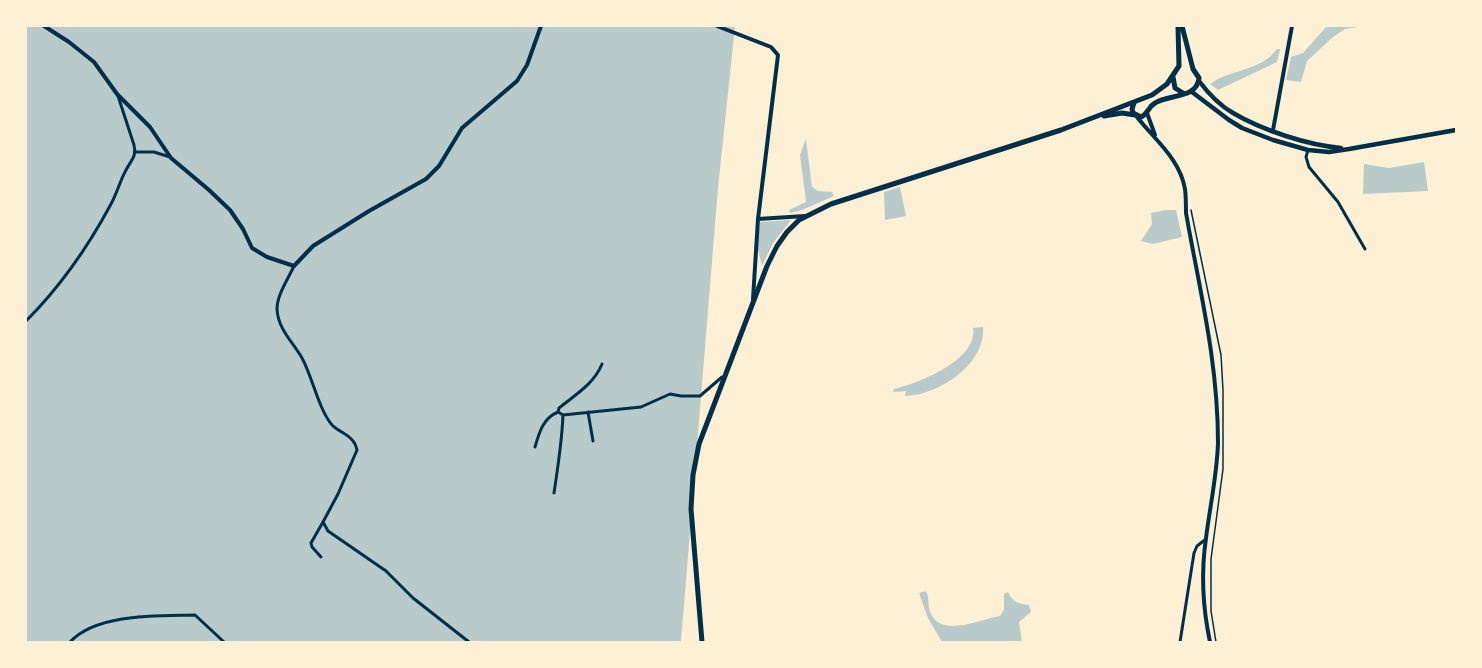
<!DOCTYPE html>
<html>
<head>
<meta charset="utf-8">
<style>
	body { margin:0 }
	#map { position:relative; width:1482px; height:668px; overflow:hidden; background:#fdf0d5; font-family:"Fira Sans Condensed",sans-serif }
	canvas { display:block }
	.frame { position:absolute; inset:0; border:27px solid #fdf0d5; pointer-events:none }
</style>
</head>
<body>
<div id="map">
<canvas width="1482" height="668"></canvas>
<div class="frame"></div>
</div>
<script>
const context = document.querySelector('canvas').getContext('2d');
context.lineJoin = 'round';
function fill(path, color) { context.fillStyle = color; context.fill(path, 'evenodd'); }
function stroke(path, color, width, dash) { context.strokeStyle = color; context.lineWidth = width; context.lineCap = dash ? 'butt' : 'round'; context.setLineDash(dash || []); context.stroke(path); }
fill(new Path2D(`
	M26,26H735L718,188L681,642H26Z
	M1327,26H1365L1345,29L1333,37L1307,61L1301,82L1286,80L1291,57L1303,53Z
	M1277,49H1280L1277,62L1218,90L1210,84C1230,69 1262,71 1277,49Z
	M806,139L812,187L818,191L832,192L834,196L802,210L790,213L789,210L806,202L800,155Z
	M1424,162L1428,191L1363,194L1364,164L1389,168Z
	M900,187L906,216L885,220L884,192Z
	M1166,210H1176L1182,237L1153,244L1141,241L1152,224L1151,213Z
	M791,220L773,243L762,266L757,245L760,222Z
	M983,327C986,364 939,395 905,396L906,391L893,392L894,389C919,383 978,360 973,328Z
	M926,591C930,599 927,607 931,614C942,638 981,619 1000,616L1004,610V594L1008,592C1013,602 1018,604 1029,605L1031,612L1019,622L1022,642H942L928,618L919,593Z`), '#b9caca');
stroke(new Path2D(`
	M1191,210L1221,355L1223,390V469L1211,559V611L1216,642`), '#003049', 1.5);
stroke(new Path2D(`
	M1308,150L1306,157L1309,167L1338,202L1365,249
	M135,152H154L170,157
	M294,266C288,279 277,295 277,309C278,329 292,341 302,358C312,376 319,410 332,425C341,434 354,435 357,450L338,494L323,522L328,531L386,571L413,598L469,642
	M26,321C60,287 88,247 111,204C117,193 120,181 126,170C131,160 137,157 134,145L118,96
	M558,412L563,415L641,407L670,394L681,396H700L722,377
	M588,412L593,441
	M535,447C539,433 543,418 558,412L559,408C575,395 594,384 602,364
	M554,493C558,467 562,441 563,415
	M321,557L312,547L311,543L323,522
	M70,642C97,613 158,616 195,615L224,642
	M1180,642L1194,553L1197,546L1206,539`), '#003049', 3);
stroke(new Path2D(`
	M44,26L69,42L94,62L117,94L150,127L171,158L209,190L230,210L243,229L252,248L267,257L294,266L313,246L369,211L426,179L439,166L462,128L517,81L527,65L541,26
	M717,26L771,47L778,55L758,219L753,299
	M1147,113L1155,135
	M1137,117C1155,140 1180,159 1185,189C1186,197 1186,205 1186,213C1200,292 1218,362 1218,443C1217,475 1210,506 1206,538C1201,572 1203,609 1210,642
	M1273,130L1292,26
	M758,219L805,216`), '#003049', 4);
stroke(new Path2D(`
	M1199,81C1208,93 1219,105 1233,113C1262,130 1307,145 1341,148
	M1192,92L1229,120L1242,128L1273,140L1308,150L1329,152L1349,149L1456,130`), '#003049', 4.5);
stroke(new Path2D(`
	M1173,77L1175,88L1183,93
	M1134,103L1132,109L1133,113L1141,117C1148,114 1148,107 1155,103C1169,94 1197,99 1199,78L1193,69L1182,26
	M1104,116L1122,113L1135,115
	M702,642L691,509L693,475L699,444L767,266L777,246L787,232L799,220L831,204L1061,130L1152,95L1167,84L1179,66L1178,26`), '#003049', 5);
</script>
</body>
</html>
